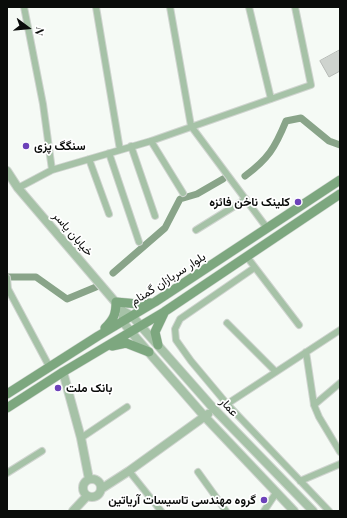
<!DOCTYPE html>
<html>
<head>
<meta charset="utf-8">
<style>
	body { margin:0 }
	#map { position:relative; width:347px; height:518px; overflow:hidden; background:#f5faf5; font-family:"Playfair Display",serif }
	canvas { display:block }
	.frame { position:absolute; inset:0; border:8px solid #0a0c0a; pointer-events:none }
	.north { position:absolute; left:8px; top:8px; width:40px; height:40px; -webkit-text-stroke:3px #fff; paint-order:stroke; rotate:106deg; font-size:11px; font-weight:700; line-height:16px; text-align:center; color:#0a0c0a }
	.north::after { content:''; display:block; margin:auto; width:14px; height:18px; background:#0a0c0a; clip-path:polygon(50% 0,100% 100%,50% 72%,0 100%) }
</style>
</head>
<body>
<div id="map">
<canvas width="347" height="518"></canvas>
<div class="frame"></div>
<div class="north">N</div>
</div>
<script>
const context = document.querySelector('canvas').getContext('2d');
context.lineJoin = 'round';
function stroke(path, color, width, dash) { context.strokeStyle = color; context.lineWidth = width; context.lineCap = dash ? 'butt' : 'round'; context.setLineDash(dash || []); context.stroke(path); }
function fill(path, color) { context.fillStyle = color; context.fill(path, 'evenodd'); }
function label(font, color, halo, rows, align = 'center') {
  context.font = font + ' "Playfair Display",Vazirmatn,serif'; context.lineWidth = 3.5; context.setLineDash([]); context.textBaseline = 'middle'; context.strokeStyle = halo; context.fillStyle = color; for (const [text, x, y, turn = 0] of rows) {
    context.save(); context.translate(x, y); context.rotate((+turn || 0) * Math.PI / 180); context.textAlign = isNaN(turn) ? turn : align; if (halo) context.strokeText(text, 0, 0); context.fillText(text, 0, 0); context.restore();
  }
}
stroke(new Path2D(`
	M245,176C268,159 275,148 286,121L301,118L329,141L340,145
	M113,273L165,228L180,199L197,194L223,179
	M7,277H36L67,299L96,287`), '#89a489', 7);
const building = new Path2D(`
	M340,50V71L329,77L320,61Z`);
fill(building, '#ced3ce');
stroke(building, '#b6bab6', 1);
const minor = new Path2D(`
	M24,7L43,104L52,170
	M96,7L120,150
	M170,7L191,126L267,228
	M249,7L271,99
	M151,141L183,193
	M131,146L155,216
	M109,153L139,242
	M89,159L109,214
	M18,188L52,170L151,141L311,85L295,7
	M196,230L246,199
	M247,257L299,325
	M254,268L180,319L175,329L176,340L191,361L227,404L329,511
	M7,278L8,289L49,366
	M227,323L276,372
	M306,352L314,405L319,417L340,452
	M227,404L340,330
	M314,405L340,383
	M81,438L127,407
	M129,471L161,511
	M198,472L226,511
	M7,473L42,451
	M300,481L340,464
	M264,511L276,493`);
const tertiary = new Path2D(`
	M7,171L18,188L123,311L132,316L214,409L313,511
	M123,316V322L131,332L205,417L294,511
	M63,372L81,438L89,479
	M83 488a9 9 0 1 1 18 0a9 9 0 1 1-18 0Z
	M101,489L129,471L208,414
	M73,511L87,496`);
const secondary = new Path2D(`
	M105,328C114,319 116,314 116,302L138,304L151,303
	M158,345L155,332L164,313
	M112,346L126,343L149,352
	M7,394L98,336L155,302L340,180
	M7,408L63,372L164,312L340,194`);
stroke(minor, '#cfd4cf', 8);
stroke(tertiary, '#cfd4cf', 10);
stroke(secondary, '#cfd4cf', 10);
stroke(minor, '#a6c2a7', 6);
stroke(tertiary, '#a6c2a7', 8);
stroke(secondary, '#7da77f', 9);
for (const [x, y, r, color] of [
	[26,146,4,"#6c41b9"],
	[298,202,4,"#6c41b9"],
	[58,388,4,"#6c41b9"],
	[264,500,4,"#6c41b9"]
]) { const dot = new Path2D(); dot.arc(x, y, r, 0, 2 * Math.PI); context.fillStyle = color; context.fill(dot); stroke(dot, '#fff', 1.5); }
label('bold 12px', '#0a0c0a', '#fff', [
	["سنگگ پزی",34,146],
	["کلینک ناخن فائزه",290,202,"right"],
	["بانک ملت",66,388],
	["گروه مهندسی تاسیسات آریاتین",256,500,"right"]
], 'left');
label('12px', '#0a0c0a', '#fff', [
	["خیابان یاسر",73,234,49],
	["بلوار سربازان گمنام",168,279,-33],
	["عمار",229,407,47]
]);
</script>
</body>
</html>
